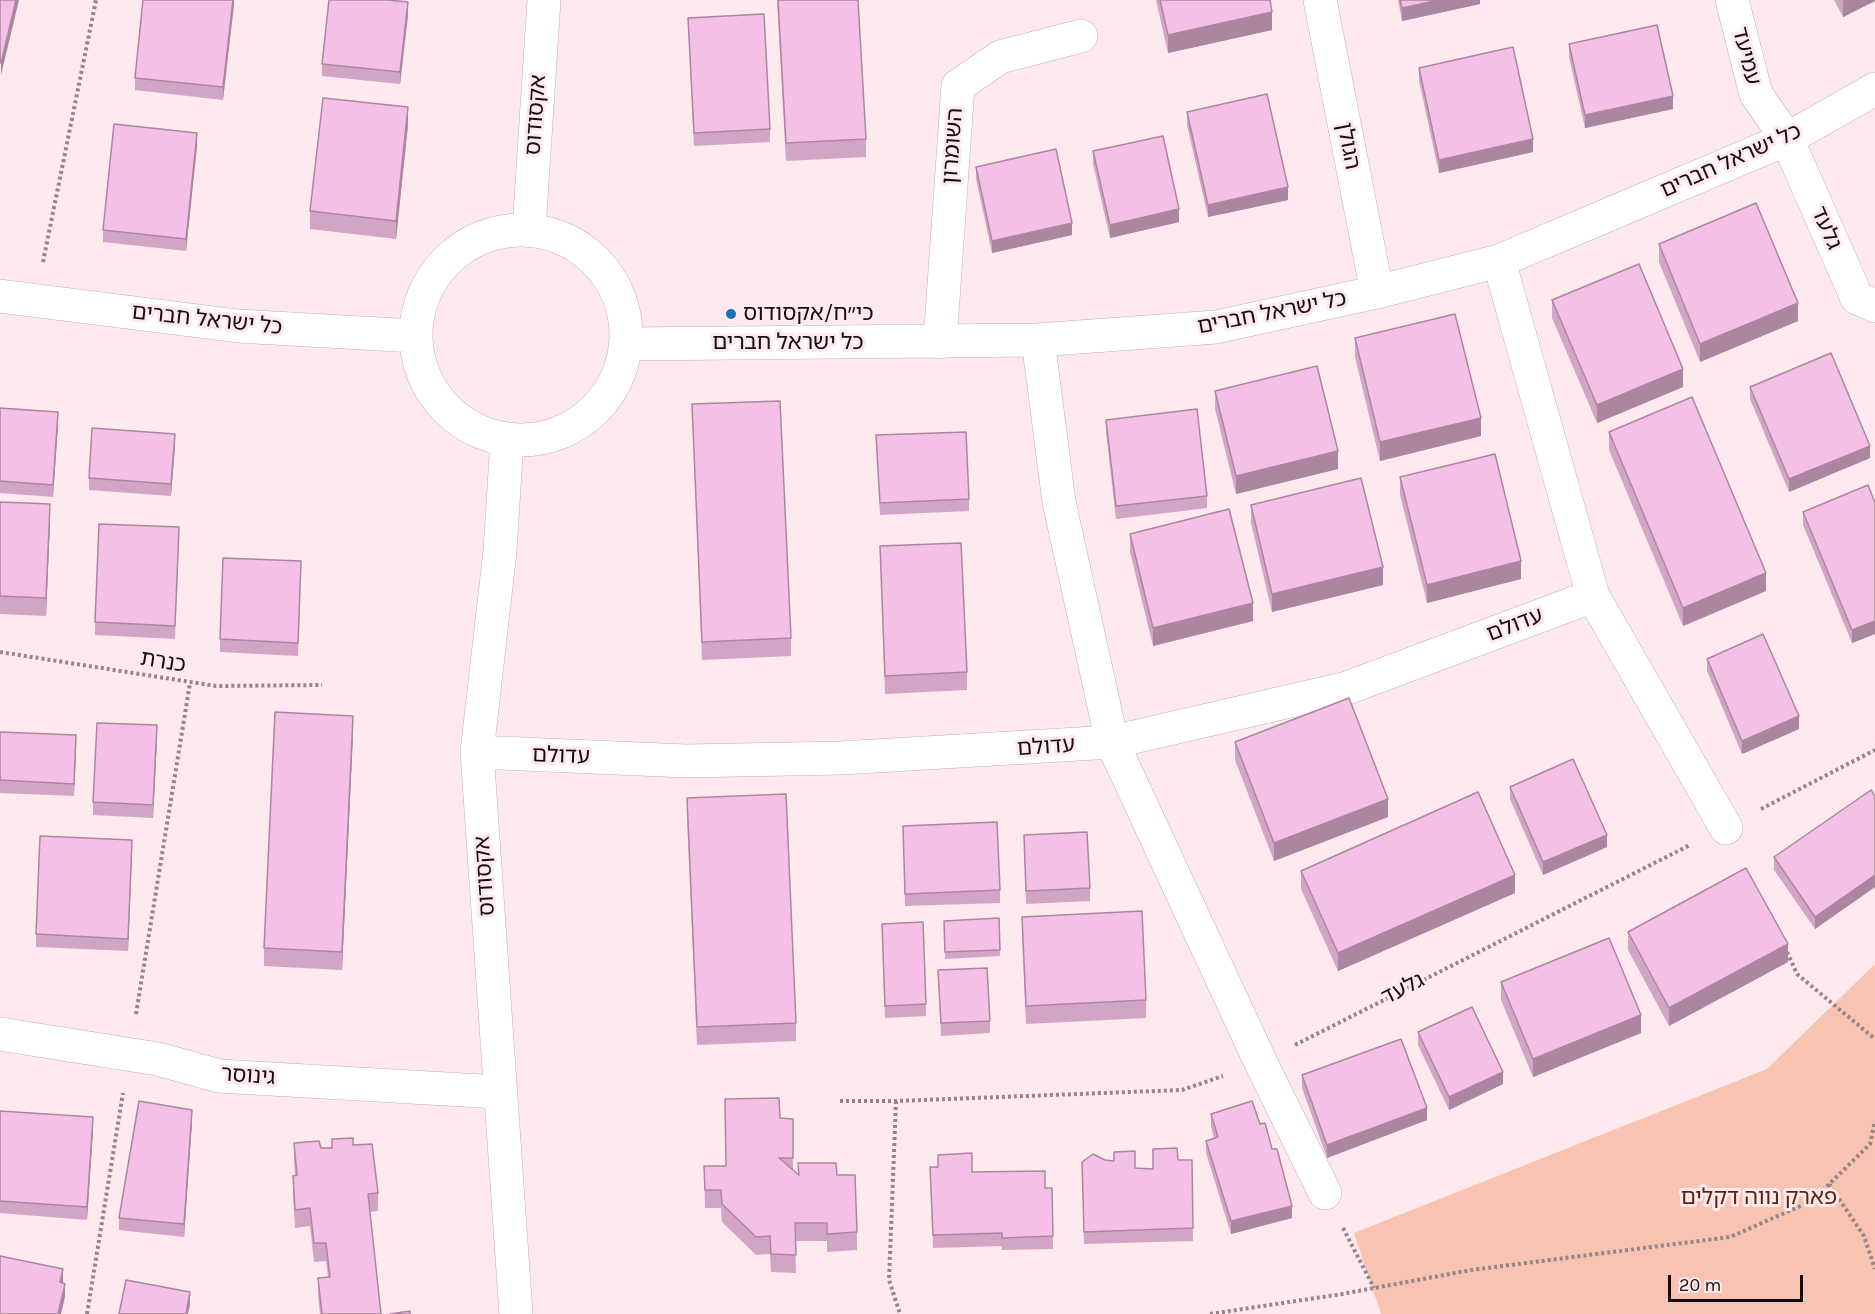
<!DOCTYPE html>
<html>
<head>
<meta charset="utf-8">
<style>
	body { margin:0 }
	#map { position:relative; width:1875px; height:1314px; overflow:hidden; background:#fde9ee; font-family:Karla,sans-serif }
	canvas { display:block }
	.scale { position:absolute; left:1668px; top:1275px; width:135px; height:27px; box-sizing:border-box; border:3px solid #150d0f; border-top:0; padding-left:8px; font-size:18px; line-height:21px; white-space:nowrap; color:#150d0f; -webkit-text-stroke:4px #fde9ee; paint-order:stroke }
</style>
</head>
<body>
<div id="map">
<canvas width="1875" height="1314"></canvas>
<div class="scale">20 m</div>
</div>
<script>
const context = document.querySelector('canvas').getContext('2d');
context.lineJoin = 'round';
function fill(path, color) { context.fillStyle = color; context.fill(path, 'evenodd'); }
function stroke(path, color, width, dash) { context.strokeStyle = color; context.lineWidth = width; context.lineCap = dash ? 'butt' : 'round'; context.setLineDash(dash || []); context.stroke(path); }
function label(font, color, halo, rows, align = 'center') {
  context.font = font + ' Karla,"Noto Sans Hebrew",sans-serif'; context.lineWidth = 6; context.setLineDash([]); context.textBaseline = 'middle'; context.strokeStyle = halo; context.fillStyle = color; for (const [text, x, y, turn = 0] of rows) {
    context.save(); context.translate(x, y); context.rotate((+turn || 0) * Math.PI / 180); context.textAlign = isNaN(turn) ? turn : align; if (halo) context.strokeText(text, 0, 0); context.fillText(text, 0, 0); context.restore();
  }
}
fill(new Path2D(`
	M1875,964V1314H1381L1354,1233L1767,1069Z`), '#f8c4b1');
const minor = new Path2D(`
	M1320,0L1377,292
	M1732,0L1756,94L1787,139L1857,298L1875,306
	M529,229L544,0
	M416 335a105 105 0 1 1 210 0a105 105 0 1 1-210 0Z
	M1499,261L1593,596L1726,828
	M0,296L238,326L415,336
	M1038,340L1059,502L1112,742L1261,1063L1325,1193
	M940,342L958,86L1000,57L1081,36
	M628,344L1038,340L1216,327L1377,292L1499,261L1787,139L1875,89
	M507,440L500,551L477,752L516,1314
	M477,752L686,761L841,758L1112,742L1347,688L1593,596
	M0,1034L158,1059L219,1076L499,1092`);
stroke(minor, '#c5adb3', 34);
stroke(new Path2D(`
	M43,262L96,0
	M0,652L216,686L322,685
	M1761,809L1875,750
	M1787,952L1797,974L1875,1039
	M136,1014L190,683
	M1295,1045L1690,845
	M840,1101H896L1182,1090L1223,1076
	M896,1101L889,1280L900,1314
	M1829,1184L1864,1236L1875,1269
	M1343,1228L1374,1288
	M87,1314L123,1093
	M1210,1314L1342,1294L1471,1270L1730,1237L1812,1201L1870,1144L1875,1121`), '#948589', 4, [3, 3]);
stroke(minor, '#fff', 33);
fill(new Path2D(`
	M234,0L223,100L135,90V78Z
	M777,0H858L866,139V157L786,161Z
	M1156,0H1270L1272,30L1168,53Z
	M1398,0H1480V4L1402,21Z
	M1834,0H1875V1L1843,17Z
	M408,15L400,84L322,76V64Z
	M688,18L770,129V142L694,146Z
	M1569,44L1673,109L1585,128L1569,57Z
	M1419,68L1533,152L1439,173L1419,81Z
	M1187,112L1288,200L1208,217L1187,125Z
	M408,125L396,239L310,229V211Z
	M197,146L186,251L103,242V230Z
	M1093,151L1179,222L1110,238L1093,164Z
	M976,167L1072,235L992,253L976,179Z
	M1659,244L1798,321L1700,362L1659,262Z
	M1552,300L1683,387L1597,423L1552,318Z
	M1355,338L1481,436L1380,461L1355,357Z
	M1750,387L1870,458L1789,492L1750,399Z
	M1215,391L1338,469L1236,494L1215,409Z
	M692,404L791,638V656L702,660Z
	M0,408L58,425L53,497L0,493Z
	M1106,420L1207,496V508L1116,519L1106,432Z
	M1609,432L1766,591L1683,626L1609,450Z
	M876,435L969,499V511L880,515Z
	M175,446L171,496L89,490V478Z
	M1400,477L1521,579L1427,603L1400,495Z
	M0,502L50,522L46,616L0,614Z
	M1875,503V634L1852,643L1803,525V512Z
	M1251,505L1383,585L1272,612L1251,523Z
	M1130,534L1253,621L1153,646L1130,552Z
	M179,540L175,639L95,635V622Z
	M880,546L967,672V690L885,694Z
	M301,573L298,656L220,652V639Z
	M1707,659L1799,729L1742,754L1707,671Z
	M0,732L76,748L74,796L0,793Z
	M353,734L342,970L264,966V948Z
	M157,738L153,818L93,815V802Z
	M1235,742L1388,817L1274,861L1235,760Z
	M1510,787L1607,847L1543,875L1510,799Z
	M1875,796V887L1815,929L1774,870V857Z
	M687,798L796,1023V1041L697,1045L687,817Z
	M903,826L1000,890V903L905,906Z
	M1024,835L1090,888V901L1026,904Z
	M132,852L128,951L36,947V934Z
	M1301,871L1515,893L1338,971L1301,889Z
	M1022,917L1146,1000V1018L1026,1024L1022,935Z
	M999,918L1000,956L945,959L944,921Z
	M882,924L926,1004V1016L885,1018Z
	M1628,932L1788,962L1669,1026L1628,950Z
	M938,970L990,1021V1033L941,1036Z
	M1501,982L1641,1033L1533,1077L1501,1000Z
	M1418,1032L1503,1084L1449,1110L1418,1045Z
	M1302,1075L1427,1120L1327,1158L1302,1088Z
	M0,1111L93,1130L87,1220L0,1213Z
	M1211,1114L1260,1124L1292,1218L1231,1234L1206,1153V1141L1214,1138L1211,1126Z
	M780,1118L793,1119V1170L798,1175V1163L837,1175L857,1232V1250L827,1252V1241H795L796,1273L771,1272L770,1254L756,1255L722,1222L721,1208H705L704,1166H726Z
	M192,1122L184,1237L119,1230V1218Z
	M294,1143L321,1148L353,1145L378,1193V1211L370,1212L381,1314H320L318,1296V1278L328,1277L326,1261L314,1262L310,1226L295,1228L293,1194V1176H295L294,1161Z
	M938,1155L972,1172L1045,1188H1052L1053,1249L1002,1250V1246L933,1248L930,1167H938Z
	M1105,1160L1135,1168L1153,1169L1178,1160H1192L1193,1241L1084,1244L1082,1162Z`), '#d3a5c5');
fill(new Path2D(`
	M16,0H19L1,75V63Z
	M233,0H234V5L223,100V87Z
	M1439,0H1480V4L1402,21V8Z
	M1843,0H1875V1L1843,17Z
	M408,2V15L400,84V72Z
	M1272,12V30L1168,53V35Z
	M1673,96V109L1585,128V115Z
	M408,107V125L396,239V221Z
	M197,133V146L186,251V239Z
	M1533,139V152L1439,173V160Z
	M1288,187V200L1208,217V205Z
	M1179,209V222L1110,238V225Z
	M1072,223V235L992,253V241Z
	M1798,303V321L1700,362V344Z
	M1683,369V387L1597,423V405Z
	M58,412V425L53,497V485Z
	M1481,418V436L1380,461V442Z
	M175,434V446L171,496V484Z
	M1870,446V458L1789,492V479Z
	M1338,451V469L1236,494V476Z
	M50,504V522L46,616V598Z
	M1521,561V579L1427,603V585Z
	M1383,567V585L1272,612V594Z
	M1766,573V591L1683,626V608Z
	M1253,603V621L1153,646V628Z
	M1875,621V634L1852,643V630Z
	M353,716V734L342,970V952Z
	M1799,716V729L1742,754V741Z
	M157,725V738L153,818V805Z
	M76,735V748L74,796V784Z
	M1388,799V817L1274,861V843Z
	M1607,835V847L1543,875V862Z
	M132,840V852L128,951V939Z
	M1515,875V893L1338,971V953Z
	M1875,875V887L1815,929V917Z
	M1788,944V962L1669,1026V1008Z
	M1641,1015V1033L1533,1077V1059Z
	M1503,1072V1084L1449,1110V1097Z
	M1427,1108V1120L1327,1158V1145Z
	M192,1110V1122L184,1237V1224Z
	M93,1117V1130L87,1220V1207Z
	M1292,1206V1218L1231,1234V1221Z
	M63,1269V1282L60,1294V1282Z
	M65,1284V1297L61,1314H58Z
	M190,1292V1305L188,1314H186Z`), '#ac86a0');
const building = new Path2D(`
	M0,0H16L1,63H0Z
	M143,0H233L223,87L135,78Z
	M329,0H388L408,2L400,72L322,64Z
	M778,0H858L866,139L786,143Z
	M1160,0H1270L1272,12L1168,35Z
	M1400,0H1439L1402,8Z
	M764,14L770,129L694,133L688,18Z
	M1657,25L1673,96L1585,115L1569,44Z
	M1513,47L1533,139L1439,160L1419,68Z
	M1267,94L1288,187L1208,205L1187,112Z
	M323,98L408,107L396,221L310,211Z
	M114,124L197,133L186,239L103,230Z
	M1163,136L1179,209L1110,225L1093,151Z
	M1056,149L1072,223L992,241L976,167Z
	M1756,203L1798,303L1700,344L1659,244Z
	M1639,264L1683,369L1597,405L1552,300Z
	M1455,314L1481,418L1380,442L1355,338Z
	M1831,353L1870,446L1789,479L1750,387Z
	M1317,366L1338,451L1236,476L1215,391Z
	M1692,397L1766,573L1683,608L1609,432Z
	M780,401L791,638L702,642L692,404Z
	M0,408L58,412L53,485L0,481Z
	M1197,409L1207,496L1116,506L1106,420Z
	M92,428L175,434L171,484L89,478Z
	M966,432L969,499L880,503L876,435Z
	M1495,454L1521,561L1427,585L1400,477Z
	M1361,478L1383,567L1272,594L1251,505Z
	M1868,485L1875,503V621L1852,630L1803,512Z
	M0,502L50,504L46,598L0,596Z
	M1229,509L1253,603L1153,628L1130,534Z
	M99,524L179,527L175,626L95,622Z
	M961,543L967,672L885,676L880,546Z
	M223,558L301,561L298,643L220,639Z
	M1763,634L1799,716L1742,741L1707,659Z
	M1349,698L1388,799L1274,843L1235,742Z
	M275,712L353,716L342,952L264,948Z
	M97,723L157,725L153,805L93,802Z
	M0,732L76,735L74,784L0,780Z
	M1573,759L1607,835L1543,862L1510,787Z
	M1871,790L1875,796V875L1815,917L1774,857Z
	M1478,792L1515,875L1338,953L1301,871Z
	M786,794L796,1023L697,1027L687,798Z
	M997,822L1000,890L905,894L903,826Z
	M1087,832L1090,888L1026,891L1024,835Z
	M40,836L132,840L128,939L36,934Z
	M1746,868L1788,944L1669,1008L1628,932Z
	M1142,911L1146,1000L1026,1006L1022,917Z
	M999,918L1000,950L945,952L944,921Z
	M923,922L926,1004L885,1006L882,924Z
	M1609,938L1641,1015L1533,1059L1501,982Z
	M987,968L990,1021L941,1023L938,970Z
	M1472,1007L1503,1072L1449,1097L1418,1032Z
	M1401,1039L1427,1108L1327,1145L1302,1075Z
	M779,1098L780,1118L793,1119V1158H779L799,1175L798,1163H836L837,1175H855L857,1232L827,1234V1223H795L796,1255L771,1254L770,1236L756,1237L722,1204L721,1190H705L704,1166H726L725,1099Z
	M139,1101L192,1110L184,1224L119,1218Z
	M1252,1101L1260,1124L1265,1123L1272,1149H1277L1292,1206L1231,1221L1206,1141L1218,1137L1211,1114Z
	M0,1111L93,1117L87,1207L0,1201Z
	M353,1138V1145L372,1144L378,1193L368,1194L381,1314H322L318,1278L330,1277L326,1243H314L310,1208L295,1210L293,1176L297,1175L294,1143L319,1141L321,1148H332V1139Z
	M1177,1148L1178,1160H1192L1193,1228L1084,1232L1082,1162L1093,1154L1105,1160L1114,1161V1152L1135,1151V1168L1153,1169V1149Z
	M972,1153V1172L1045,1171V1188H1052L1053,1236L1002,1238V1233L933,1235L930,1167H938V1155Z
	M0,1256L63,1269L60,1282L65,1284L58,1314H0Z
	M126,1280L190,1292L186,1314H119Z
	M410,1311V1314H390Z`);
fill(building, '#f5c0e5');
stroke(building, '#ac86a0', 1.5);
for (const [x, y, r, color] of [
	[731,314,6,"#1e6ebc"]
]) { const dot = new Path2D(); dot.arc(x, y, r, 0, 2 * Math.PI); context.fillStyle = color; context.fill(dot); stroke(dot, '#fde9ee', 2); }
label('22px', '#150d0f', '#fde9ee', [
	["עמיעד",1746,56,76],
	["אקסודוס",536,115,-86],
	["השומרון",953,146,-86],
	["הגולן",1348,146,79],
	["כל ישראל חברים",1731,161,-24],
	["גלעד",1826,228,66],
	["כל ישראל חברים",1272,313,-11],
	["כל ישראל חברים",207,320,6],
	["כל ישראל חברים",788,343],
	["עדולם",1515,625,-21],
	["כנרת",163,662,9],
	["עדולם",1046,747,-4],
	["עדולם",561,756,2],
	["אקסודוס",485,876,-94],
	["גלעד",1403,989,-27],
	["גינוסר",248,1076,4]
]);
label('22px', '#150d0f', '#fde9ee', [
	["כי״ח/אקסודוס",743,314]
], 'left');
label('22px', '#641f00', '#fde9ee', [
	["פארק נווה דקלים",1759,1198]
]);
</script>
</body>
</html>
